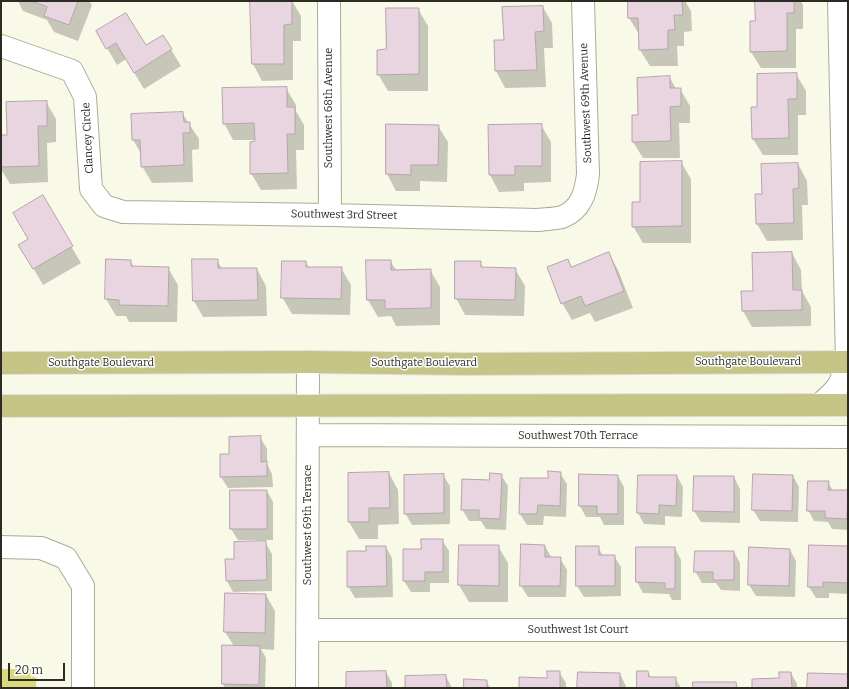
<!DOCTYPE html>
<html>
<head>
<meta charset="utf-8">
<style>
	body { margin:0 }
	#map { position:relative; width:849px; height:689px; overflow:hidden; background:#f8f9e6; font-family:Bitter,serif }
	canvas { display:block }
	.frame { position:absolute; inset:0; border:2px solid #2c2c25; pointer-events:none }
	.scale { position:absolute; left:8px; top:663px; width:57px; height:18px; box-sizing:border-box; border:2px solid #2c2c25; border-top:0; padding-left:5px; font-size:12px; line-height:14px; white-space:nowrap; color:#2c2c25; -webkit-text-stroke:3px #fff; paint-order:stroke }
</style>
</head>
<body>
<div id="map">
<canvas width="849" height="689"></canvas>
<div class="frame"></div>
<div class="scale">20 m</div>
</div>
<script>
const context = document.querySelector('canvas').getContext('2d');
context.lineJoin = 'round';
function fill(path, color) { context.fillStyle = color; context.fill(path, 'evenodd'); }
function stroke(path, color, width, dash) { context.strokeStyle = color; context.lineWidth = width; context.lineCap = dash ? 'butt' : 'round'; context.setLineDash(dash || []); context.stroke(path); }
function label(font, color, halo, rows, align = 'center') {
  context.font = font + ' Bitter,serif'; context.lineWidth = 3; context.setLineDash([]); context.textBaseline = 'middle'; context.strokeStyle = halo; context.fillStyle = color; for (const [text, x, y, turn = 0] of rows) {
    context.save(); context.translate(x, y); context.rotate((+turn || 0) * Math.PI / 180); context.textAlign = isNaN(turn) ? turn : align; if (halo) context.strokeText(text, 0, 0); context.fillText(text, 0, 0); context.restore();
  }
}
fill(new Path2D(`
	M1,669H37L36,688H1Z`), '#ddda7e');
fill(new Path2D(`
	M18,1H89L92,5L78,41L54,32L47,20L23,11Z
	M251,1H292L301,16V41H293V80L262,81L253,64Z
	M629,1H685L691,11L692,31L684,32V46H677L678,66H650L640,50L639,34L629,18Z
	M756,1H801L803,5V29H796V68H761L751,52L756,22Z
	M543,7L552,23L553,48H544L546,87L505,88L496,71L495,41H505Z
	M418,9L428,26V91H388L378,74L387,50Z
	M97,31L145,47L163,36L181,66L144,89L126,59L117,65Z
	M796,74L806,91V115H798V155H763L753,139L758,108Z
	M670,78L676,89H680L690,106V123H679L680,158H643L633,142L639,116Z
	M286,88L296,105V111L304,125V150H296L297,189L261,190L251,173L256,140H233L224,123Z
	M46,102L56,119V142L47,143L48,182L10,184L1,169V136H8Z
	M182,113L199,139V149L192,150L193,182L152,183L142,166V155L133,140Z
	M541,125L551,142V182L524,183V191L499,192L490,175Z
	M438,126L448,142L447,182L420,181V191H396L387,174Z
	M681,162L691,179V243H643L633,226L641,203Z
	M798,164L807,181L808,205H802L803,240L767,241L757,224V195H763Z
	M42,197L81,263L43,285L20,245L30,240Z
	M609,253L618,270L633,308L595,322L590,313L572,320L562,303L567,260L572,267Z
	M792,253L801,270L802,291L811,307V326L752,327L743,311L754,292Z
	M217,260L222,269H257L266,286L267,316L203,317L194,301Z
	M130,261L134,267L168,268L178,285L177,322H129L126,316H116L106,299Z
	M390,261L397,271L430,270L440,287V325L396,326L391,316L378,317L368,300Z
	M306,262L309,268H341L351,285L350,315L292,314L282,297Z
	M480,262L484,269H515L525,286L524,316L465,315L456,298Z
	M260,437L267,449V464L272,474L273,487L228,488L221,477L230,455Z
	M389,473L398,490L399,524L378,525V539H359L349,522V474Z
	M560,473L567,484L566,517L544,516L543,525H527L520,514L549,479Z
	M443,475L450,486V524L412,525L405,513Z
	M501,475L508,486L506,530L486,529L481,521H469L462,509L490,481Z
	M618,476L624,487V525H604L600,517H586L580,506Z
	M677,476L683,487L682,517L665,516V525L644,524L638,513Z
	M793,476L799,487L798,522L760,521L753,510Z
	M695,477H734L740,489V523L701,522L694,511Z
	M828,482L833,491L848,492V530L832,529L828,522L814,521L808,510Z
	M231,491H267L273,502V540H238L231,529Z
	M442,540L449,551V583H430V592H411L404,581L422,550Z
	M265,542L272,554V591L233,592L227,581Z
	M498,546L508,563V602H469L459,585Z
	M545,546L551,557L560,558L567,570L566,597H528L521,586Z
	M386,547L392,558L393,597L355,598L348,586Z
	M598,547L603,556H614L621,567V596L584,597L577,586Z
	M848,547V594L829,593V598H816L809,587Z
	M637,548H675L681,560V600H672L669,594L643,593L637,582Z
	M790,550L796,561L795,597L756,596L749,585Z
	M734,552L740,563V591L721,590L716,583H702L695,571Z
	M266,595L275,611L274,650L261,649L266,658L265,688H225L223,684L234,646L225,632Z
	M386,672L392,683V688H347Z
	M559,672L566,683V688H520L548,679Z
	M648,672L651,678H675L681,688H638Z
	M791,673L797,684V688H753L780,679Z
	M620,674L626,686V688H578Z
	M446,676L452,688H406Z
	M486,681L490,688H465Z`), '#0003');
const building = new Path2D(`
	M31,1H78L69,25L44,16L47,7Z
	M250,1H292V24L284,25V64H252Z
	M628,1H682L683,15H674L675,30H668V49L639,50L638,18H628Z
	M755,1H794V13H787V51L750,52V21H755Z
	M543,6L544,31L535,32L537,70L495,71L494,40H504L502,7Z
	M386,8H419V74L377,75V50L386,49Z
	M126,13L146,45L163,35L172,49L134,73L116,43L106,49L96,31Z
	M797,73V99H788L789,138L752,139L751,107H757V74Z
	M670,76V88H681V106L670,107L671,141L632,142V115H638L637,78Z
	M287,87V107H295V134H287L288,173L250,174V142L255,141L254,123L223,124L222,88Z
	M47,101V126H38L39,166L1,167V135H7L6,102Z
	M183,112L184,122H190V133H183L184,165L141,167L140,140H132L131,114Z
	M386,124L439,125L438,165H411V175L386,174Z
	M542,124V166H515V175H489L488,125Z
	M682,161V226L632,227V202H640V162Z
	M798,163L799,188L793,189L794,223L756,224L755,194H762L761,164Z
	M43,195L73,246L33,269L18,245L28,239L13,213Z
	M609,252L624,291L585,306L581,296L561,304L547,267L568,259L571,267Z
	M792,252L793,290H802V310L742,311L741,291H753L752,253Z
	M106,259L131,260V266L169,267L168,306L119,305V300L105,299Z
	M192,259H218V268H257L258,300L193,301Z
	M366,260H391V270L431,269V308L385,309V300H367Z
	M282,261H306V267H342L341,299L281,298Z
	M455,261H481V267L516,268L515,300L455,299Z
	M261,436V462L267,461V476L220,477V454H229V437Z
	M548,471L561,472L560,506L538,505L537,514H519L520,478H548Z
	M389,472L390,508H369V522H348V473Z
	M490,473L502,474L500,519L479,518V510H461L462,479L489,480Z
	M444,474V513L404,514V475Z
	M579,474L618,475V514H597V506H579Z
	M753,474L793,475L792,511L752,510Z
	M638,475H677L676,506L659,505V514L637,513Z
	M694,476H734V512L693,511Z
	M808,481H829L828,490H848L847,519L825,518V511H807Z
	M230,490H267V529H230Z
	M421,539H443V572H425V581H403V549H421Z
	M266,541L267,580L226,581L225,559H234V542Z
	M521,544L545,545V557H561L560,586H520Z
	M459,545H499V586L458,585Z
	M809,545L848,546V583L823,582V587H808Z
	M366,546H386L387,586L347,587V551H366Z
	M576,546H599V555H615V586H576Z
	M636,547H675V589H665V583L636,582Z
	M749,547L790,549L789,586L748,585Z
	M695,551H734V580H713V572H694Z
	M225,593L266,594L265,633L224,632Z
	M222,645L260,646L259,685L222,684Z
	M386,671L387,688H346V672Z
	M547,671H560V688H519V677L547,678Z
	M637,671H648L649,677H676V688H637Z
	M578,672L620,673V688H577Z
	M779,672H791L792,688H752V679L779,678Z
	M808,673L848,674V688H807Z
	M446,675L447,688H405V676Z
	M464,679L487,680V688H488H464Z
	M693,682H736L737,688H693Z`);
fill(building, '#e8d5df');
stroke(building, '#b6a4ad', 1);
const minor = new Path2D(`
	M329,1L330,215
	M1,46L72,71L85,97L91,189L104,206L123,212L330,215L537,220C545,219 555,219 562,217C581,210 586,192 588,174L583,1
	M819,405C837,390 841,386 847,362L839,1
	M308,435L848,437
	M1,547L41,548L66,558L83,586V688
	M308,630H848
	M307,688L308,362`);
const major = new Path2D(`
	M1,363L308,362L465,364L848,362
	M1,406L848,405`);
stroke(minor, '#abab99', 24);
stroke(major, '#e1e1e0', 24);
stroke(minor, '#fff', 22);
stroke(major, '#c7c488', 22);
label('11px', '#2c2c25', '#fff', [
	["Southwest 69th Avenue",586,103,-92],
	["Southwest 68th Avenue",329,108,-90],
	["Clancey Circle",88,138,-93],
	["Southwest 3rd Street",344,215,1],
	["Southgate Boulevard",748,362],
	["Southgate Boulevard",101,363],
	["Southgate Boulevard",424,363],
	["Southwest 70th Terrace",578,436],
	["Southwest 69th Terrace",308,525,-90],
	["Southwest 1st Court",578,630]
]);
</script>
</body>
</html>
